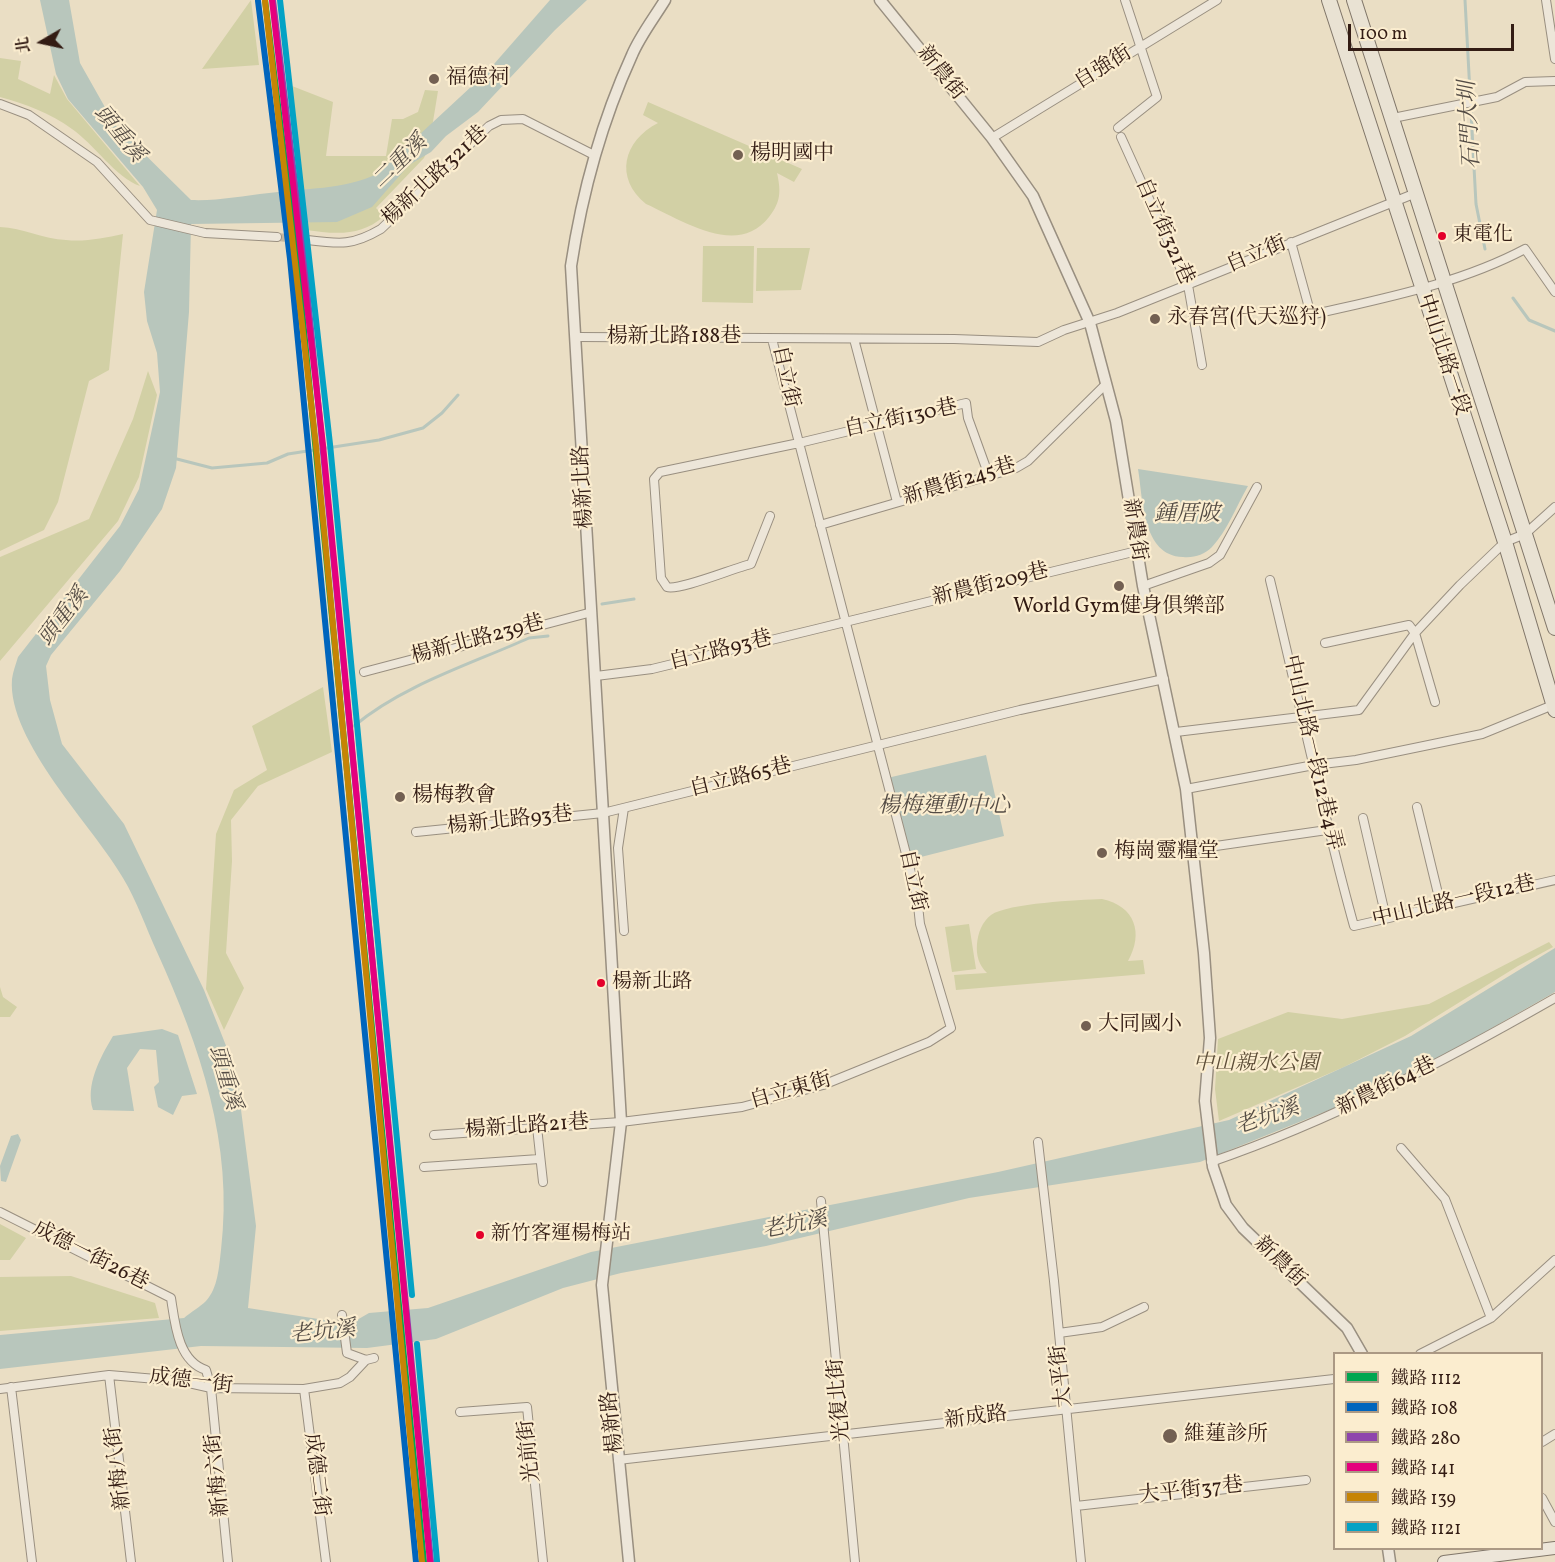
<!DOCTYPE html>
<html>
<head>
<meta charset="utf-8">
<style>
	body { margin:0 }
	#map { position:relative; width:1555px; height:1562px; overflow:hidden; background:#eadec4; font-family:Vollkorn,"Noto Serif TC",serif }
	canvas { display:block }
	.legend { position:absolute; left:1333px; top:1352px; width:210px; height:198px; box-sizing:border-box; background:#fbedcf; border:2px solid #ab9984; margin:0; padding:8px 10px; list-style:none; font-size:18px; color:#331c14 }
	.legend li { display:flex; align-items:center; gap:12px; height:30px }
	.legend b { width:30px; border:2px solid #ab9984 }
	.north { position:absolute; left:12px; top:12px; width:60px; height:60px; -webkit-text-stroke:4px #fbedcf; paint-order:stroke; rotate:261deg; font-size:16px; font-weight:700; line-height:24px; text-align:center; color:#331c14 }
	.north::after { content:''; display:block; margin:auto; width:21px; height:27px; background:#331c14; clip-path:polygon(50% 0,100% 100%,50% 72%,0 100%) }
	.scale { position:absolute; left:1348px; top:24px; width:166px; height:27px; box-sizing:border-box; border:3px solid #331c14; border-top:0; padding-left:8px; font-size:18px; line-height:21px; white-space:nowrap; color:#331c14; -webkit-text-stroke:4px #fbedcf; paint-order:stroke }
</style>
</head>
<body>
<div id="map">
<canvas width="1555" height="1562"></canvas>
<ul class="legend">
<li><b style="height:8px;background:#00a651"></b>鐵路 1112</li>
<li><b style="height:8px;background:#0065bd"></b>鐵路 108</li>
<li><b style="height:8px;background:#8e44ad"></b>鐵路 280</li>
<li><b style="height:8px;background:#e5007d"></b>鐵路 141</li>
<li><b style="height:8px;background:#c68405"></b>鐵路 139</li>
<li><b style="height:8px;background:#03a2c5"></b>鐵路 1121</li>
</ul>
<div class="north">北</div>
<div class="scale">100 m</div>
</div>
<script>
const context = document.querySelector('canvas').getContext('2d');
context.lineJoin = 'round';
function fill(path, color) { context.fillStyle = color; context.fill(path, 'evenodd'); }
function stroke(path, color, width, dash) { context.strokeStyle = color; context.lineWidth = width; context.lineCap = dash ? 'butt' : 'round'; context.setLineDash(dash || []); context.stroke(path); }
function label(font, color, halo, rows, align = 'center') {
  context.font = font + ' Vollkorn,"Noto Serif TC",serif'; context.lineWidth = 4.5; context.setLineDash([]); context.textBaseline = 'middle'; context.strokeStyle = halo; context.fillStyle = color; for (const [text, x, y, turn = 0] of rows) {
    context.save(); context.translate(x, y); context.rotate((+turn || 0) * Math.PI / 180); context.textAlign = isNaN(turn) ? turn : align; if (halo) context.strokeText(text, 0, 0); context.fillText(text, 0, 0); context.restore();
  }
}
fill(new Path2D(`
	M251,0L259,65L202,69Z
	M0,58L21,61L18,79L50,94L54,75L67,99L140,186C116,178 94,144 72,129C50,113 26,104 0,97Z
	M292,86L333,102L326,156H386L392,119H403L418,112L425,90L438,91L429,146L424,158L376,208L384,216C361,237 335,234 306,230Z
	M648,102L802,169L794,182L777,173C781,191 781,202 769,217C737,258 682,220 646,204C614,178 623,141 658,123L643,115Z
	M0,227C23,228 43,239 66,240C85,242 104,238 123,234L109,370L89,381L58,502L44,530L0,551Z
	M703,246H754L753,303L702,302Z
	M757,248H810L801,290L756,291Z
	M148,371L157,395L139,477L118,521L0,661V557L89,519L133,419Z
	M323,687L332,752L258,786L231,820L232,861L226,953L244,988L224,1030L206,989L216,834L234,790L267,770L252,726Z
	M1102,899C1135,906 1144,933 1128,961L1143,960L1145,974L956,990L954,975L987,973C979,965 976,956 977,944C978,933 982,922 991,915C1008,903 1079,900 1102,899Z
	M969,924L976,969L952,972L945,927Z
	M1549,942L1553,947L1518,966L1405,1036L1344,1067L1219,1121L1215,1089L1218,1039L1288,1012L1342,1019L1429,1004Z
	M0,987L3,997L17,1007L10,1017H0Z
	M0,1224L26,1238L10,1260H0Z
	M71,1276L155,1303L159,1318L0,1331V1277Z`), '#d2d0a5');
fill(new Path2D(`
	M40,0H69L80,63L106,109L117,127L191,200C218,201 242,196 269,193C305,188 343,190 377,174L487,72L550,0H587L555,30L478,112L446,136L431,152L409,165L372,207L337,222L191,224L189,312L176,468L162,509L120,571L51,655L46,666L50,700L62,744L124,824L204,990L236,1071L256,1226L248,1308L350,1324L369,1313L428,1308L591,1252L998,1172L1229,1120L1411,1036L1555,948V992L1450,1052L1349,1102L1200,1162L969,1198L766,1246L621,1273L563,1288L436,1339L367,1348L201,1346L0,1369V1335L184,1318C191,1312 200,1307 206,1301C218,1288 219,1267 221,1250C234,1144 200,1047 157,952C146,928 137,901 123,878C94,827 7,741 12,679C13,671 16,664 18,657L120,526L139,489L160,392L157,353L147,321L144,292L157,210L143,187L68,99L56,74Z
	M1138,469L1248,486C1237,505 1227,531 1212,547C1204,555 1194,558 1183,557C1142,556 1143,498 1138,469Z
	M986,755L1004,836L905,861L883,779Z
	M162,1029L178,1035L197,1094L182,1096L173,1115L158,1107L154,1087L159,1082L156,1050L140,1049L127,1068L134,1111L93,1110C85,1085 100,1058 113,1036Z
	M18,1134L21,1140L6,1182L1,1181L0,1166L11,1136Z`), '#b8c6bc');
stroke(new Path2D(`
	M1465,0L1476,204L1485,249
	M1513,298L1529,320L1555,331
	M173,458L212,468L267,463L288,454L379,440L423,428L442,413L458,395
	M602,604L634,599
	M354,726C403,685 471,664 529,638L548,636`), '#b8c6bc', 3);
stroke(new Path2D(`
	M277,237L307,240`), '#c5b7a1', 8, [8, 4]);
const minor = new Path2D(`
	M1546,0L1555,59
	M0,104L29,115L97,162L150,220L205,233L277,237
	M1393,118L1497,97L1525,82L1555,81
	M1118,128L1157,97L1125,0
	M1121,137L1188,285L1202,365
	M992,138L1217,0
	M307,240C340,244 352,246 381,229L489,126L501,120L523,119L594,155
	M1291,242L1311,315C1384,298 1459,284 1525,249L1555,292
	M577,337L954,339L1038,342L1064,330L1117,313L1416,193
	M854,339L897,502
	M770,516L751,564C734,568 679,591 667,587L661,578L654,479L660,472L799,443L966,403L968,418L989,476
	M820,525L1016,468L1028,461L1106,384
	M1270,580C1298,695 1322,811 1354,926L1555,880
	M1143,586L1209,563L1220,555L1257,487
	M1325,643L1409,625L1415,633L1435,702
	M364,672L592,612
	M596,676L652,669L1137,551
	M1176,732L1359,710L1415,633L1460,585L1505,542L1525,534L1555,507
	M1186,789L1314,765L1356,760L1482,734L1553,705
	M1417,807L1441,906
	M624,808L618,848L624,931
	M1363,818L1386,918
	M416,832L603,813L1020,710L1164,679
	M1195,849L1327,830
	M537,1127L543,1182
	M434,1135L621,1122L742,1107L823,1085L929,1042L951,1028L920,924L917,896L772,339
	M1038,1142L1054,1281L1081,1562
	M1401,1148L1445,1199L1491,1318
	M1211,1162C1333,1120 1443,1062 1555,998
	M424,1167L539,1159
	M821,1201L855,1562
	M0,1212L171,1298C175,1324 178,1361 206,1370L211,1388L228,1562
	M342,1315L347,1353L366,1360
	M1059,1333L1102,1327L1144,1307
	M1420,1354L1491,1318L1555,1260
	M109,1375L131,1562
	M11,1387L32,1562
	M0,1389L109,1375L180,1381L211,1388L304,1389L340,1383L350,1377L366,1360L374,1358
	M304,1389L326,1562
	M460,1412L527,1407L543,1562
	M1542,1442L1555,1434
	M618,1460L1334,1379
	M1542,1498L1555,1522
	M1076,1506L1306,1480`);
const tertiary = new Path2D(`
	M880,0L992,138L1033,196L1090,323L1116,421L1143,586L1186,789L1204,953L1210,1038L1205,1101L1213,1167L1226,1205L1243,1228L1347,1328L1362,1354
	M1388,1548L1390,1562
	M629,1562L602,1285L621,1122L571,266C582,193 601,123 632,55C640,36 654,18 665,0`);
const secondary = new Path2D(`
	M1444,1562L1555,1548`);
const primary = new Path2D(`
	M1329,0L1505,542L1555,710
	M1354,0L1555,628`);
stroke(minor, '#998f80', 10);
stroke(tertiary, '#998f80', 13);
stroke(secondary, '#807669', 14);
stroke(primary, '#807669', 16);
stroke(minor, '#ede6d9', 8);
stroke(tertiary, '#ede6d9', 10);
stroke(secondary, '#ede6d9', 12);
stroke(primary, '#e9e2d3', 14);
stroke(new Path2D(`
	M265,0L297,258L424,1562`), '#00a651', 6);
stroke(new Path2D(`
	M258,1L290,259L416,1562`), '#0065bd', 6);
stroke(new Path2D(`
	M273,0L304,257L431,1561`), '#8e44ad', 6);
stroke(new Path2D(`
	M272,0L323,445L430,1562`), '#e5007d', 6);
stroke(new Path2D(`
	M265,1L316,446L422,1562`), '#c68405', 6);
stroke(new Path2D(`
	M280,0L330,444L412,1295
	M417,1344L437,1561`), '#03a2c5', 6);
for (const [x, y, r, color] of [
	[434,79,6,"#736052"],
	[738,155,6,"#736052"],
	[1442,236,5,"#e4002b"],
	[1155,319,6,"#736052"],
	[1119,586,6,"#736052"],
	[400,797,6,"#736052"],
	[1102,853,6,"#736052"],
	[601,983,5,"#e4002b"],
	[1086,1026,6,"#736052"],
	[480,1235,5,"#e4002b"],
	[1170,1436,8,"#736052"]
]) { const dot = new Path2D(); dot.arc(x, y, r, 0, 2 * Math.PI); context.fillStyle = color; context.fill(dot); stroke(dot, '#fbedcf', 2); }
label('20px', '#331c14', '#fbedcf', [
	["東電化",1453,236],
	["楊新北路",612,983],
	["新竹客運楊梅站",491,1235]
], 'left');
label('21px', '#331c14', '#fbedcf', [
	["自強街",1104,69,-32],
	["新農街",940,74,51],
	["楊新北路321巷",436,177,-43],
	["自立街321巷",1163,232,66],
	["自立街",1257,256,-23],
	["楊新北路188巷",674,338],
	["中山北路一段",1442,355,72],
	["自立街",784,377,78],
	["自立街130巷",901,420,-12],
	["新農街245巷",960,483,-17],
	["楊新北路",585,487,-93],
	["新農街",1133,530,81],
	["新農街209巷",991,586,-14],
	["楊新北路239巷",478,641,-15],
	["自立路93巷",721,652,-14],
	["中山北路一段12巷4弄",1311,753,77],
	["自立路65巷",741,779,-14],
	["楊新北路93巷",510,822,-6],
	["自立街",911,881,78],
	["中山北路一段12巷",1454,903,-13],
	["新農街64巷",1387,1088,-26],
	["自立東街",791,1092,-16],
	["楊新北路21巷",527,1128,-4],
	["成德一街26巷",90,1257,27],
	["新農街",1279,1263,44],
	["大平街",1063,1376,-96],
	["成德一街",191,1383,7],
	["光復北街",841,1400,-95],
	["新成路",976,1419,-7],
	["楊新路",614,1422,-96],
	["光前街",531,1451,-96],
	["新梅八街",120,1468,-97],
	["新梅六街",219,1475,-96],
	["成德二街",315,1475,83],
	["大平街37巷",1191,1492,-6]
]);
label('21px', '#331c14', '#fbedcf', [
	["福德祠",446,79],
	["楊明國中",750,155],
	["永春宮(代天巡狩)",1167,319],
	["World Gym健身俱樂部",1119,608,"center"],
	["楊梅教會",412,797],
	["梅崗靈糧堂",1114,853],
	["大同國小",1098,1026],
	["維蓮診所",1184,1436]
], 'left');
label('italic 21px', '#5d4e38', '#fbedcf', [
	["中山親水公園",1256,1065]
]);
label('italic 22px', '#544c45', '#fbedcf', [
	["石門大圳",1472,125,-93],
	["頭重溪",118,135,51],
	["二重溪",401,163,-44],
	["鍾厝陂",1187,516],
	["頭重溪",65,618,-52],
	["楊梅運動中心",944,808],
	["頭重溪",223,1078,74],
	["老坑溪",1268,1119,-19],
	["老坑溪",795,1227,-11],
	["老坑溪",323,1334,-6]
]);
</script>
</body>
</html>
